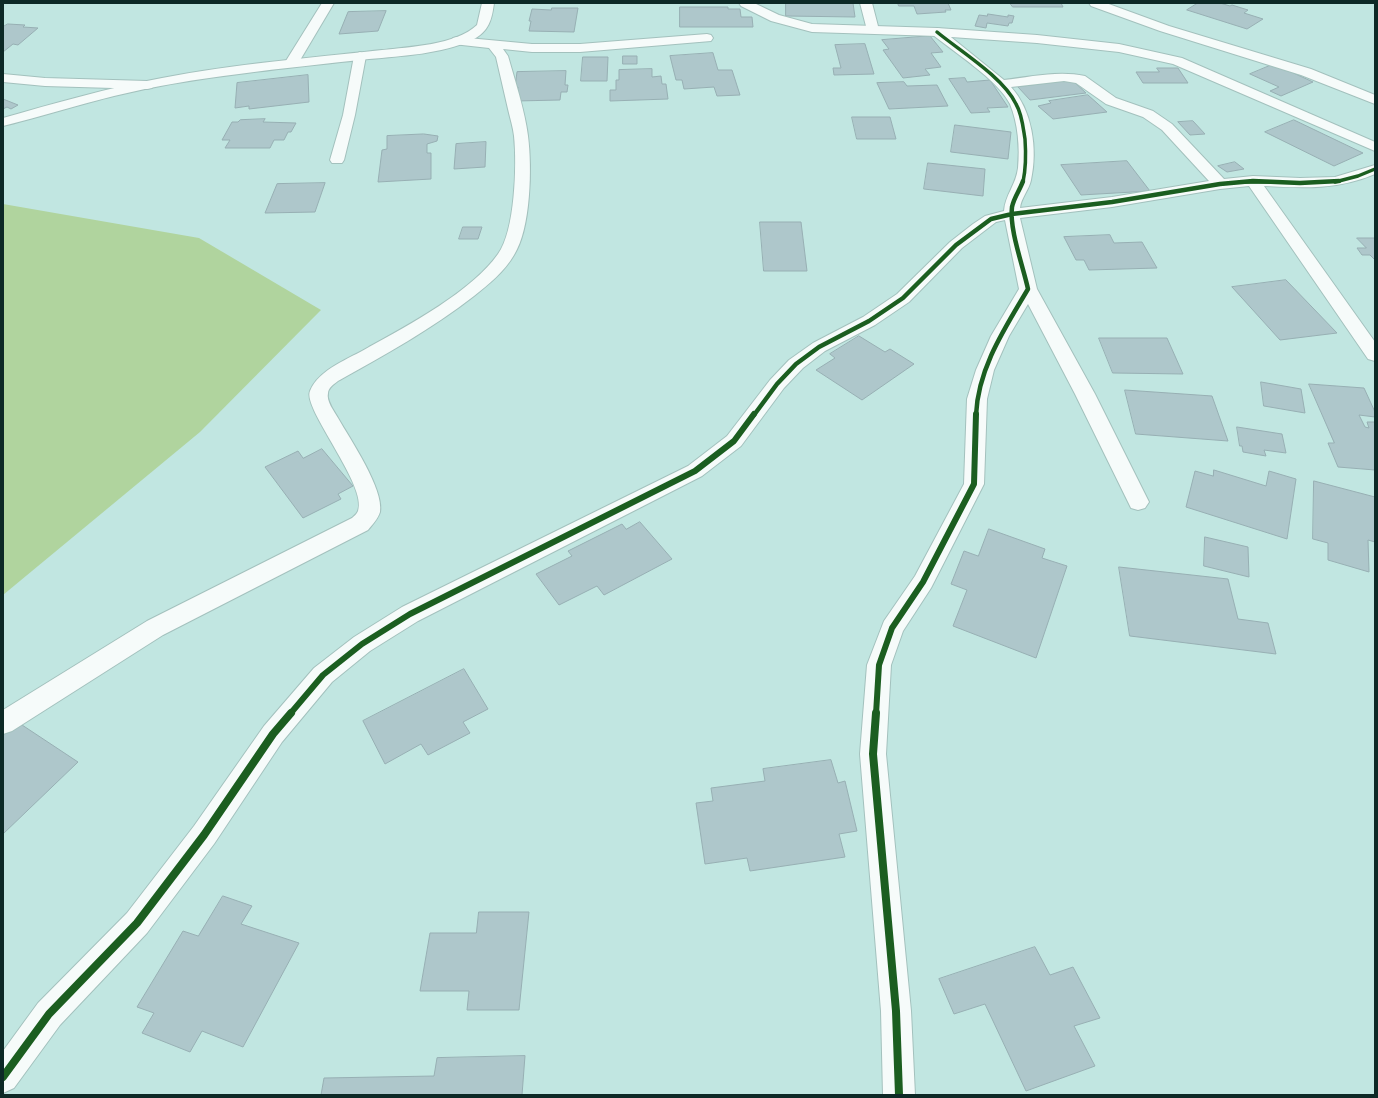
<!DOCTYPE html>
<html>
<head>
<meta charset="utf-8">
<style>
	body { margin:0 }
	#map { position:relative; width:1378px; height:1098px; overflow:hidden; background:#c1e6e1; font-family:"Sofia Sans Condensed",sans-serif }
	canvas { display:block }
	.frame { position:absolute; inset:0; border:4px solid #0d2926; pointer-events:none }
</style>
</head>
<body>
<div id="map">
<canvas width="1378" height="1098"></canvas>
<div class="frame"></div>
</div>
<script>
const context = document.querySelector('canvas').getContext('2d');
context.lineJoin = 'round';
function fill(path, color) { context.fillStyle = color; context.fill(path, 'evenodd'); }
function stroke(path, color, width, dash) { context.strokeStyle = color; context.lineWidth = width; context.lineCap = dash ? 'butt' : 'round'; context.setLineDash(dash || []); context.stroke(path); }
fill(new Path2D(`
	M3,204L199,238L321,310L200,432L3,595Z`), '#b0d49e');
const building = new Path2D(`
	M786,3H853L855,17L786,16Z
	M898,3H948L951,10H945L946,12L917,14L914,6H899Z
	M1010,3H1061L1063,7H1013Z
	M1198,3H1220L1230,6L1232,5L1248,10L1244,13L1263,19L1247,29L1187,10Z
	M680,7H728V9H740L741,17H752L753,27H680Z
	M552,8H578L574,32L529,31L531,21H529L532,9L551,10Z
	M386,11L378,31L339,34L348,12Z
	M988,14L1008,17V15L1014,16L1012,23H1009L1008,26L987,23L986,28L975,26L979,15L987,16Z
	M8,24L25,25L23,27L38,28L18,45L13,44L3,52V27Z
	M930,36L943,52L931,53L941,67L925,69L930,75L903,78L883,50L889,49L882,40Z
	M865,44L874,74L834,75L833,68H841L835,45Z
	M713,53L718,70H732L740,95L717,96L714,87L684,89L682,80H676L670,56Z
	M623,56H637V64H623Z
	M583,57H608L607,81H581Z
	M1274,64L1313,82L1281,96L1270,91L1279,87L1250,74Z
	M1157,68H1178L1188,83H1143L1136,72H1159Z
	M652,69V77L661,76L662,84H666L668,99L610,101V90H616V80H619V70Z
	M566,71L565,85H568L567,92H561L560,100L516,101L518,87H515L517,72Z
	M308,75L309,102L249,109V106L235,108L237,83Z
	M965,78L967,82L990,80L1008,107L987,108L990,112L971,113L949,79Z
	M1072,80L1086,93L1030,100L1018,87Z
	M904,82L907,86L937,85L948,106L889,109L877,83Z
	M1088,95L1107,112L1053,119L1038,106L1051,103L1049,101Z
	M3,99L18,105L11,109L7,107L3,109Z
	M852,117H890L896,139H857Z
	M265,119L263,122L296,123L291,132H288L284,140H274L270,148H225L230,140H222L232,122H238L240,120Z
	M1294,120L1363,153L1334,166L1265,132Z
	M1193,121L1205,134L1190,135L1178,122Z
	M955,125L1011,132L1008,159L951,152Z
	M424,134L438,136L437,141L427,144V153H431V179L378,182L382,150L387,149V136Z
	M486,142L485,167L454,169L456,144Z
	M1127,161L1150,191L1081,195L1061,165Z
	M1235,162L1244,169L1227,172L1218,166Z
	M928,163L985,169L983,196L924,189Z
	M325,183L315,212L265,213L277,184Z
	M760,222H801L807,271H764Z
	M463,227H482L478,239H459Z
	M1110,235L1114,243L1142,242L1157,268L1089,270L1084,260H1076L1064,237Z
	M1357,238H1375V260L1370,255H1362L1357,248H1366Z
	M1286,280L1337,333L1280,340L1232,287Z
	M859,336L885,352L890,349L914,364L862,400L816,370L835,358L830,354Z
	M1099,338H1167L1183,374L1113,373Z
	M1261,382L1301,389L1305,413L1264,406Z
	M1309,384L1364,388L1375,412V417L1359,415L1365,427L1369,428L1367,422H1375V470L1338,467L1328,443H1334Z
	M1125,390L1212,396L1228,441L1136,434Z
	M1237,427L1282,434L1286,453L1264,450L1266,456L1243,452L1242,446H1240Z
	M322,449L353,486L338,494L341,499L303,518L265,467L298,451L303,458Z
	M1214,470L1266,486L1269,471L1296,479L1287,539L1186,507L1195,471L1213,476Z
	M1314,481L1375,497V542L1368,540L1369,572L1328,560V543L1313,539Z
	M640,522L672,559L604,595L597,586L559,605L536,574L572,556L568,551L622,524L626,529Z
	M989,529L1045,549L1042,558L1067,566L1036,658L953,626L967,590L951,584L964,551L978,556Z
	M1205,537L1248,547L1249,577L1204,566Z
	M1119,567L1228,579L1238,619L1268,623L1276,654L1130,636Z
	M464,669L488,709L463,722L470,733L428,755L421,744L385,764L363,721Z
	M16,721L78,762L3,834V732Z
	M831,760L838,783L845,781L857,831L839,834L845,857L750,871L747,858L705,864L696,803L713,801L711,788L765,781L763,769Z
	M223,896L252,906L241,924L299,943L243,1047L202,1031L190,1052L142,1033L154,1013L137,1007L183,931L198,936Z
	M479,912H529L519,1010H467L469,991H420L430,933H476Z
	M1035,947L1050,975L1073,967L1100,1018L1074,1026L1095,1066L1026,1091L985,1004L954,1014L939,979Z
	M525,1056L522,1095H321L324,1078L434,1076L437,1058Z`);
fill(building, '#aec7cb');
stroke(building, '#97afb3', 1);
const service = new Path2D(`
	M360,52L364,54L366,56L355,115L344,160L342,163H332L330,160L343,115L354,56L356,54Z`);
const minor = new Path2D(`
	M322,3H334L296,67H286L284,64Z
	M860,3H872L879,30L877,33H869L867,30Z
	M1089,3H1106L1169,26L1311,69L1375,95V104L1301,75L1160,31L1091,6Z
	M937,28L941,29L1004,80C1030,77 1059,70 1085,76L1116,98L1153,111L1172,124L1224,179L1253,176L1300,178L1335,177L1375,165V174C1337,190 1304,188 1264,186L1375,342V361L1368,359L1249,186L1220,189L1112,207L1020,218L1037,289L1095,394L1149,502L1145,508L1138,510L1131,508L1075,394L1028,304L1009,336L994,370L987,399L984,484L931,588L903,631L891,665L886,754L911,1011L915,1095H883L881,1011L860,754L867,665L884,621L915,576L964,484L967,399L976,370L991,336L1019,289L1005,220L996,222L962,248L909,302L875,325L825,351L803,368L784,388L741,446L702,476L418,621L370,651L332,682L282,742L214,844L147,933L60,1025L14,1088L3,1093V1051L38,1003L127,913L194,826L264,726L314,668L354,637L402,607L688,466L727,436L770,380L789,360L813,343L863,317L897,294L950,242L973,224L985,216L1004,211C1005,195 1016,185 1018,168C1020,148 1018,123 1010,104C998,80 954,52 933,35L931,32L933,29ZM1064,81L1076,83L1106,104L1143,117L1162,130L1209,181L1112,197L1020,208C1021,198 1029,190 1031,180C1038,149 1032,110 1011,87Z
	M707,34L711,35L713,38L711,41L580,52H532L503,49L508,56C515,81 525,111 528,136C532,167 531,228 514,255C504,272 489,284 474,296C432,329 384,355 338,381C334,384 328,388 328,393C326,401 334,411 338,418C350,439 384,489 380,512C378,519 372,525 368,530L163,635L12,731L3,734V710L147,621L352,518C354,516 357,514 358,511C368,486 302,408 310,391C319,369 349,359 369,347C409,325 472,291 498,254C515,231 517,165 514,136C513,127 510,118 508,109C504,92 500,74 496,57L489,48L453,44L451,41L453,38L457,37L532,44H580Z
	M3,74L45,78L147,81L152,82L154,85L152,88L147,89L45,86L3,82Z`);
const secondary = new Path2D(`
	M482,3H494C492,19 489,32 472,40C441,54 403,56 369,59C325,64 282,68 239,74C197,79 155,86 114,96C77,105 40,117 3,126V118C55,103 108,88 162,78C235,64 308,58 382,50C409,47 456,45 477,25Z
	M739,3H754L779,15L812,24L937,28L1037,35L1119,44L1182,58L1375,142V151L1173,64L1119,52L1037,43L937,36L812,32L771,21L741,6Z`);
stroke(service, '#a3c1bd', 2);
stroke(minor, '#a3c1bd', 2);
stroke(secondary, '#a3c1bd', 2);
fill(service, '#f6fbfa');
fill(minor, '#f6fbfa');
fill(secondary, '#f6fbfa');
stroke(new Path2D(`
	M937,32C960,51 1003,77 1016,104C1022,114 1023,127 1025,139C1026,153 1026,168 1023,182
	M1243,182H1274
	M1335,182L1358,176L1375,169`), '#1b5e20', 3.5);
stroke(new Path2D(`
	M754,415L777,384L796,364L819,347L869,321L903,298L956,245L991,219L1012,214L1112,202L1220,184L1253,181L1300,183L1339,181
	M976,415C978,368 1005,328 1028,289C1023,266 1009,229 1012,207C1014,197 1020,190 1023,181`), '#1b5e20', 4.5);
stroke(new Path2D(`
	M290,714L323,675L362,644L410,614L695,471L734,441L754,414
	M876,714L879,665L892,628L923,582L974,484L976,414`), '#1b5e20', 6);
stroke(new Path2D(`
	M876,713L873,754L896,1011L899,1095
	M3,1077L49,1014L137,923L204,835L273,734L291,713`), '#1b5e20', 8);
</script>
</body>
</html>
